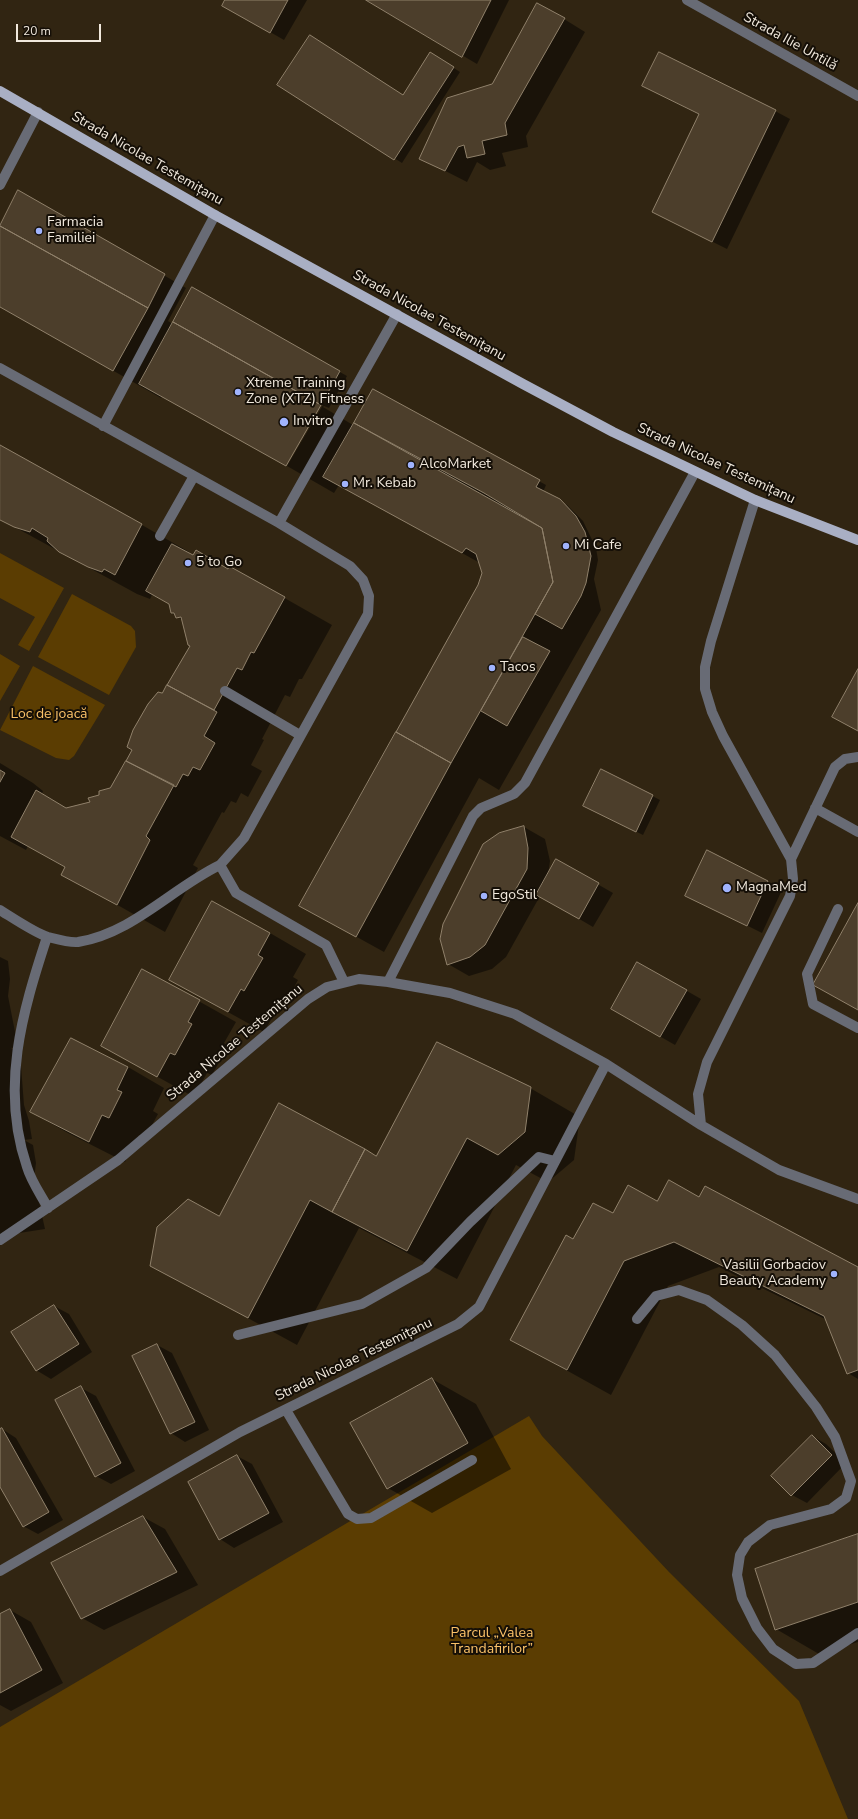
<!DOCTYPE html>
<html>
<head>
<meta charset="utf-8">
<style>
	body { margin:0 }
	#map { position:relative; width:858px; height:1819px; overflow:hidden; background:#312512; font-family:"Nunito Sans",sans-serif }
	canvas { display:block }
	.scale { position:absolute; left:16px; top:24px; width:85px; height:18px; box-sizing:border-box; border:2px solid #f1e9dd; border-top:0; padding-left:5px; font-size:12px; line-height:14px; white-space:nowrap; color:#f1e9dd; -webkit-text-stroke:3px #150f07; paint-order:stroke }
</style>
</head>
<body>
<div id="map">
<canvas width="858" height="1819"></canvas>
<div class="scale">20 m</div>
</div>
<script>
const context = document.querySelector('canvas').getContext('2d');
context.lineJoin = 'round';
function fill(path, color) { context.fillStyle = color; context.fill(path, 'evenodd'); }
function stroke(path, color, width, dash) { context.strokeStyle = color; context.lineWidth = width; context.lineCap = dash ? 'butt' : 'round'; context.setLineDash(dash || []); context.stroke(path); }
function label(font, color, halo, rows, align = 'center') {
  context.font = font + ' "Nunito Sans",sans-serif'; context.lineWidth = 4; context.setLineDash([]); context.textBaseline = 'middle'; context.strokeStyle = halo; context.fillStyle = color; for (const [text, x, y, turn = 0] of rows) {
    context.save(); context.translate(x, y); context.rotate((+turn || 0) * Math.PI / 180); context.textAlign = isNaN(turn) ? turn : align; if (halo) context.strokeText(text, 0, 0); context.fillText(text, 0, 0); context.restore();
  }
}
fill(new Path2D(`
	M0,553L64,588L29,651L18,645L35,617L0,598Z
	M72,594L131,626L135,631L136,647L109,695L38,657Z
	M0,654L20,666L0,701Z
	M33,666L105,705L74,756L69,760L56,758L0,730Z
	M529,1416L542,1436L669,1572L799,1701L848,1819H0V1727Z`), '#5b3d02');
fill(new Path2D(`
	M226,0H307L284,40L223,5Z
	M368,0H509L477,64Z
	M564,19L585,32L526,136L528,147L502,153L506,166L490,170L477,162L467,182L420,158L493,85Z
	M437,57L460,72L402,163L278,85L403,96Z
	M643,86L775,111L790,119L727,249L653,212L700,115Z
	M19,192L186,288L168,321L173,324L192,289L347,376L329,408L324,406L323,407L353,425L374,391L546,485L543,492L567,505L583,521L596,548L598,560L594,579L601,610L499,790L479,778L384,952L328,921L479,585L483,573L480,563L339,485L334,493L287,466L323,405H320L285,465L162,396L161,398L0,306V223L1,224Z
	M0,446L142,525L189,552V554L229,570L230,567L332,625L302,679H299L290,697L285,695L262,739L264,740L251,765L262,771L248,797L241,793L236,803L231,801L224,813L222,812L193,865L198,868L165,932L63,874L66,868L28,846L26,850L0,836V763L33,783L43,791L42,794L67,809L91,803L110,789L192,646L182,620L172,613L170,604L152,595L150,599L137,594L0,519Z
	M602,770L660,800L643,835L591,809Z
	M524,827L545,839L550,861L548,875L557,861L613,893L593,927L540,896L506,957L492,969L469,976L448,964Z
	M707,852L782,890L762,933L686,895Z
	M270,933L306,954L293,977L298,980L281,1011L277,1009L264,1032L170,980Z
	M0,957L8,961L10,979L8,996L18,1047L11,1048L20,1053L24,1105L29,1121L32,1139L24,1140L33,1145L36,1163L34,1179L45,1229L0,1236Z
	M638,963L701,999L675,1045L612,1009Z
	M143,970L236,1022L224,1043L228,1046L212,1075L207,1073L194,1097L102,1046Z
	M71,1039L128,1067L164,1088L153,1111L158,1114L145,1138L139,1135L125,1162L68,1133L31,1112Z
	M530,1088L580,1117L574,1160L548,1182L516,1165L457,1279L359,1228L297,1345L151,1265L220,1217L377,1158Z
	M700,1198L858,1268V1379L848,1373L827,1320L719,1267L668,1286L611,1395L512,1340L574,1240L613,1214L658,1203Z
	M54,1306L69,1314L92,1352L51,1379L36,1370Z
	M157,1345L172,1353L209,1430L185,1442L171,1433Z
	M432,1379L476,1404L511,1469L432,1513L388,1488Z
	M81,1388L96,1396L135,1471L111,1484L96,1476Z
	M2,1429L16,1438L63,1520L38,1534L23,1526L0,1485V1430Z
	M812,1436L826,1444L846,1463L807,1503L792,1495Z
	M237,1456L252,1464L283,1522L234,1548L220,1539Z
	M143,1517L165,1529L198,1585L104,1630L82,1618Z
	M858,1535V1642L819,1654L776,1629Z
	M10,1610L31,1622L63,1683L11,1711L0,1705V1615Z`), '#0007');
const building = new Path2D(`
	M225,0H288L270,33L222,6Z
	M366,0H491L462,57Z
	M537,3L565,18L505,123L507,135L482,141L485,154L467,158L464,145L458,147L445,171L419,159L447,98L492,84Z
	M310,35L403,95L430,52L454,67L394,160L277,85Z
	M659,52L776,110L712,242L652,212L699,114L642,86Z
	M18,190L165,274L148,308L0,226Z
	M0,226L148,308L113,371L0,307Z
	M192,287L340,371L321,405L173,322Z
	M173,322L321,405L286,466L139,384Z
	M373,389L540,480L536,487L560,499L576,516L585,532L591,556L586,583L581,596L562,629L535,614L553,582L542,528L354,423Z
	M354,423L484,493L542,528L553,582L451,763L396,732L478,585L482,573L476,554L466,548L462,553L323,477Z
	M0,445L142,524L115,575L104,569L102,572L88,567L59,552L47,541L48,538L32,528L30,532L14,527L0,520Z
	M172,544L193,555L196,550L228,569L229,566L285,597L254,653L251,652L242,670L237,668L214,710L167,685L190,646L188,645L181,617L176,618L174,613H171L169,604L146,591Z
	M523,637L550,651L507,726L481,711Z
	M858,669V731L832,717Z
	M167,685L217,712L204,736L215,743L200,770L193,767L188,776L183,774L176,787L126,761L132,750L127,747L133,730L148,704L158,692L162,693Z
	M396,732L451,763L356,937L299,906Z
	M126,761L174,785L146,836L150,840L117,905L61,875L65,867L11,837L36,790L66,808L90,802L88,798L99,795V791L110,788Z
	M601,769L653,795L636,832L583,806Z
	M0,770L5,773L0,782Z
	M524,826L528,848L527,869L485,945L470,957L447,965L440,939L443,924L483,844L499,833Z
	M707,850L768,881L747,926L685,896Z
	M556,859L599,883L579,919L536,895Z
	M212,901L270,933L258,955L263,958L244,991L241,989L228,1012L169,980Z
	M858,903V1010L813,985Z
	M637,962L687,990L660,1037L611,1009Z
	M142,969L200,1000L188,1022L192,1024L175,1055L170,1053L157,1077L101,1046Z
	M71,1038L128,1067L117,1090L122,1092L109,1118L102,1115L89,1142L30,1112Z
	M437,1042L531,1087L525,1132L498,1155L467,1138L407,1251L332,1212L365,1149L376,1156Z
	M279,1103L365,1149L332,1212L310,1200L248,1318L150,1266L157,1227L188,1199L219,1216Z
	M669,1180L699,1197L705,1186L858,1267V1370L847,1374L824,1316L674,1242L624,1261L567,1370L510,1340L566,1235L573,1239L593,1203L613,1213L628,1185L657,1201Z
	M54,1305L79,1344L36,1371L11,1332Z
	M157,1344L195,1422L170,1434L132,1356Z
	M432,1378L468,1443L387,1489L350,1423Z
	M81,1386L121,1463L95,1477L55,1400Z
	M2,1428L49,1512L23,1527L0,1487V1429Z
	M812,1435L832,1455L791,1496L771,1476Z
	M237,1455L269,1513L219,1540L188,1482Z
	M143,1516L177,1572L81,1619L51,1563Z
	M858,1534V1602L775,1630L755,1569Z
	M10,1609L42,1670L0,1693V1614Z`);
fill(building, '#4c3e2b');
stroke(building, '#90816b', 1);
stroke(new Path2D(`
	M687,0L858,96
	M0,185L38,112
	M0,368L279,523L350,566L363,580L369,596L368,614L244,838L220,865L236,893L326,945L344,982
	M103,426L215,215
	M755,500L711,641L705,667V689L712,712L723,736L791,859L793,879L790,896L707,1062L698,1094L701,1125L779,1170L858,1199
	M279,523L397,314
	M160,536L194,476
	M225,691L300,735
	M815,808L858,832
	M791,859L835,767L845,759L858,757
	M838,909L807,974L813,1004L858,1028
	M0,910C13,918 35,933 48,937C56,939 70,943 78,942C133,933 172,888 220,865
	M47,937C22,1013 0,1088 27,1167C31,1181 41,1195 48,1208
	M388,982L473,816L481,808L514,794L525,783L695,472
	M0,1240L118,1160L308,999L327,987L359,979L388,982L450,993L515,1014L606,1064L701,1125
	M637,1319L656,1296L679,1290L707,1300L742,1325L775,1355L816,1407L835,1437L851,1481L846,1498L831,1509L770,1525L748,1542L740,1555L737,1575L742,1598L757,1628L773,1649L796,1664L813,1663L858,1633
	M238,1335L362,1304L426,1268L470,1222L539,1157L555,1161
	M286,1410L348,1514L357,1519L371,1518L472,1460
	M0,1571L240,1432L458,1324L479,1307L606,1064`), '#686b75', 10);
stroke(new Path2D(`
	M0,91L215,215L523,384L613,432L755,500L858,540`), '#a9afc4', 10);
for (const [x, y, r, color] of [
	[39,231,4,"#a0b3fd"],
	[238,392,4,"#a0b3fd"],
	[284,422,5,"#a0b3fd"],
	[411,465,4,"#a0b3fd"],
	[345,484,4,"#a0b3fd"],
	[566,546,4,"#a0b3fd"],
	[188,563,4,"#a0b3fd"],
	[492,668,4,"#a0b3fd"],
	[727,888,5,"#a0b3fd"],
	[484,896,4,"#a0b3fd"],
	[834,1274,4,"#a0b3fd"]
]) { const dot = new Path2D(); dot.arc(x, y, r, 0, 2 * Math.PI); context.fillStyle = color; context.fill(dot); stroke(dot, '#150f07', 1.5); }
label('14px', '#f1e9dd', '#150f07', [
	["Strada Ilie Untilă",790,42,29],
	["Strada Nicolae Testemițanu",147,159,30],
	["Strada Nicolae Testemițanu",429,316,29],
	["Strada Nicolae Testemițanu",716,464,25],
	["Strada Nicolae Testemițanu",235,1043,-40],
	["Strada Nicolae Testemițanu",354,1360,-26]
]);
label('14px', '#f1e9dd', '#150f07', [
	["Farmacia",47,223],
	["Familiei",47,239],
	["Xtreme Training",246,384],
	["Zone (XTZ) Fitness",246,400],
	["Invitro",293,422],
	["AlcoMarket",419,465],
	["Mr. Kebab",353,484],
	["Mi Cafe",574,546],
	["5 to Go",196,563],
	["Tacos",500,668],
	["MagnaMed",736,888],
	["EgoStil",492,896],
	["Vasilii Gorbaciov",826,1266,"right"],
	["Beauty Academy",826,1282,"right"]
], 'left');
label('14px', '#fac168', '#150f07', [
	["Loc de joacă",49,715],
	["Parcul „Valea",492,1634],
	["Trandafirilor”",492,1650]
]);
</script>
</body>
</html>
